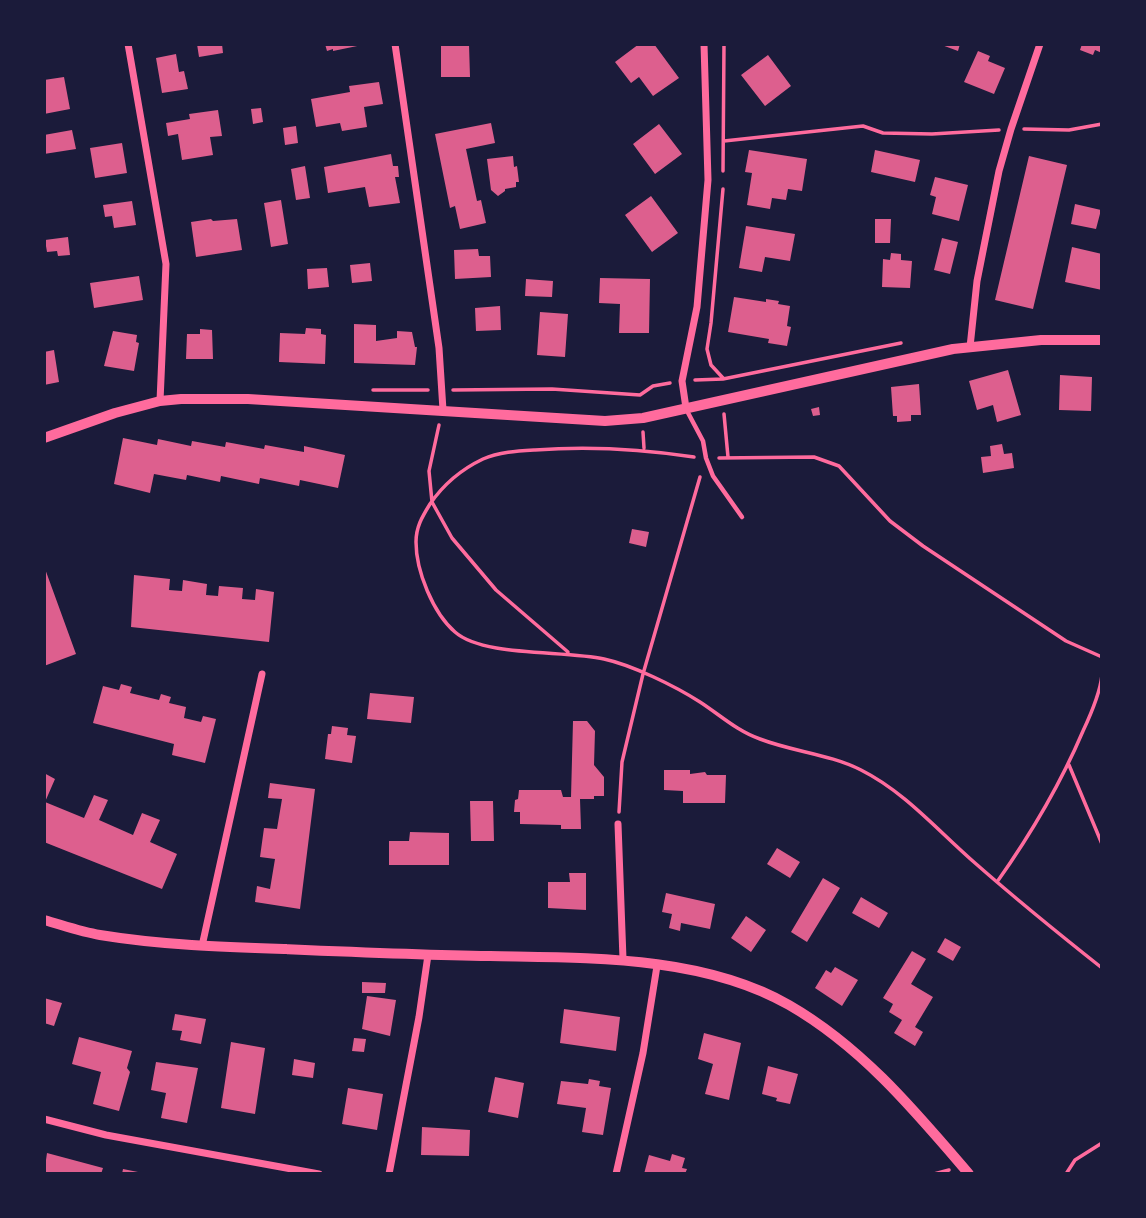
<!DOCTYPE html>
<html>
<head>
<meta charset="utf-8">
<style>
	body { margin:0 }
	#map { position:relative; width:1146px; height:1218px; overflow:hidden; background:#1b1b3a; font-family:"Fira Sans",sans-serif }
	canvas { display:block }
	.frame { position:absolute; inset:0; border:46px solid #1b1b3a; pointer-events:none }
</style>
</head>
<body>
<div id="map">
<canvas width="1146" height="1218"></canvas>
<div class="frame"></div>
</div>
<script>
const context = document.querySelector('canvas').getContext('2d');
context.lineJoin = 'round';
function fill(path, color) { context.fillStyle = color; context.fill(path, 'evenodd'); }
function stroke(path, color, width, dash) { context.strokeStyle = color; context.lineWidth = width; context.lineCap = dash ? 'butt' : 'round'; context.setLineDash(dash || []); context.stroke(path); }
fill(new Path2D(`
	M197,44H222L223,53L199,57Z
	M325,44H361L362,45L333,51V49L327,51Z
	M441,44H469L470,77H441Z
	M639,44H654L679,78L653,96L639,77L631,83L615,62Z
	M939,44H960L958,51Z
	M1082,44H1102V53L1095,50L1093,55L1080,50Z
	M978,51L990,56L988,61L1005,68L994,94L964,82Z
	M176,54L179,72L184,71L188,89L162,93L156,58Z
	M768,55L791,86L765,106L741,75Z
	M64,77L70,109L44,114V80Z
	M379,82L383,104L364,107L367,127L342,131L340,123L316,127L311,99L350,92L349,86Z
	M261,108L263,122L253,124L251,109Z
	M218,110L222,136L210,137L213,155L182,160L178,134L168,136L166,123L190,119L189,114Z
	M491,123L495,143L466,149L477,201L481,200L486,223L460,229L455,206L450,208L435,134Z
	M659,124L682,154L655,174L633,144Z
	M296,126L298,143L285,145L283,128Z
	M72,130L76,149L44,154V135Z
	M122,143L127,173L95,178L90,148Z
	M749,150L807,159L802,191L788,189L786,200L772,198L770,209L747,205L752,173L745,172Z
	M875,150L920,160L915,182L871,172Z
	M391,154L393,166H398L399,177H395L400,203L369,207L365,187L328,193L324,167Z
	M513,156L514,167L517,166L519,182H516V187L505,189V191L498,196L491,190L487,159Z
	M1029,156L1067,165L1033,309L995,300Z
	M305,166L310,198L296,200L291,169Z
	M935,177L968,185L959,221L932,214L936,197L930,195Z
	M651,196L678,233L652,252L625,215Z
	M281,200L288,244L271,247L264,203Z
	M132,201L136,225L114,228L112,216L105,217L103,205Z
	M1075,204L1101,210L1096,229L1071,224Z
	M211,219L213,221L237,219L242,250L196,257L191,222Z
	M875,219H891L890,243H875Z
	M746,226L795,234L790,261L765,257L762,272L739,268Z
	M68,237L70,255L58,256L57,251L47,252L45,240Z
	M942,238L958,242L950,274L934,270Z
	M1072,247L1102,254V290L1065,282Z
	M478,249L479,256H490L491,277L455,279L454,250Z
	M891,253L901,254V260L912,261L910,288L882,287L883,259L890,260Z
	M370,263L372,281L352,283L350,265Z
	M327,268L329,287L308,289L307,269Z
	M139,276L143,300L94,308L90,283Z
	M600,278L650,279L649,333H619L620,304L599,303Z
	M526,279L553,281L552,297L525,296Z
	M734,297L766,302V299L779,301L778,304L790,306L787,326L791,327L787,346L768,343L769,339L728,332Z
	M500,306L501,330L476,331L475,308Z
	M540,312L568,314L565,357L537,355Z
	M354,324L376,325V341L397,338V331L412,332L415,347H417L415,365L354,363Z
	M306,328L321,329V334L326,335L325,364L279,362L280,333L305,334Z
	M200,329L212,330L213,359H186L187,334H200Z
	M113,331L137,335L136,342L139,343L134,371L104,366Z
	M54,350L59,382L44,385V352Z
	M1008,370L1021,415L997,422L993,405L977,410L969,381Z
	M1060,375L1092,377L1091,411L1059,410Z
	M919,384L921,415H911V421L897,422V416H893L891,387Z
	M819,407L820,415L813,416L811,409Z
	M123,438L157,445L158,439L191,446L192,441L225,447L226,442L264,449L265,445L304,452V446L345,455L338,488L300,480L299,486L260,478L259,484L221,476L220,482L187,475L186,480L154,474L150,493L114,484Z
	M1002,444L1004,454L1012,453L1014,468L983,473L981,457L991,456L990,446Z
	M632,529L649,532L646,547L629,543Z
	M44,566L76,654L44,666Z
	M134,575L170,579L169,590L182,591L183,580L207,584L206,595L218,596L219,586L243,588L242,599L255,600L256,589L274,592L269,642L131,627Z
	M121,684L132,687L130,693L159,700L161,694L171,697L169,703L186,707L184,718L201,722L203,716L216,719L205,763L172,755L174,744L93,723L103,686L119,690Z
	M370,693L414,697L411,723L367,719Z
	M573,721H587L595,731L594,765L604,777V796H594V799H580L581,829H561V825L520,824V812H514L515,800L518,799L519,790H561L563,797H571Z
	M332,726L348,728L347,735L356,736L352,763L325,759L328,734H331Z
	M664,770H690V774L705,772L707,775H726L725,803H683V791L664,790Z
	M44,773L55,779L45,802L84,818L94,795L108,800L99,820L133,835L142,813L160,820L150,842L177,854L162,889L44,842Z
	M270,783L315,789L300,909L255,902L257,886L270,889L275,859L260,857L264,828L277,829L282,799L268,798Z
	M470,801H493L494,841H471Z
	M410,832L449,833V865H389V841H409Z
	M777,848L800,862L790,878L767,864Z
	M569,873H586V910L548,908V882H570Z
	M823,878L840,888L807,942L791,932Z
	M666,893L715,904L710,929L681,923L680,931L669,928L672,914L662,912Z
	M861,897L888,913L879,928L852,913Z
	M746,916L766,930L751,952L731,938Z
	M945,938L961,947L953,961L937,952Z
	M912,951L926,959L911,984L933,997L915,1027L923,1032L915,1046L894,1033L902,1020L889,1012L893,1004L883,998Z
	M835,967L858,980L842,1006L815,988L826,970L831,973Z
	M362,982L386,983L385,993H362Z
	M367,996L396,1000L390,1036L362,1029Z
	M44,998L62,1003L54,1026L44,1023Z
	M564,1009L620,1017L616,1051L560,1043Z
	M175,1014L206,1019L201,1044L180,1040L182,1031L172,1030Z
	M704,1033L741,1043L729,1100L705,1094L713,1064L698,1059Z
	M79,1037L132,1051L127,1068L130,1072L119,1111L93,1104L101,1072L72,1064Z
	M354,1038L366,1039L364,1052L352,1051Z
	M231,1042L265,1048L255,1114L221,1108Z
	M294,1059L315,1063L313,1078L292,1075Z
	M156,1062L198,1068L187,1123L161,1118L166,1093L151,1090Z
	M768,1066L798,1074L790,1104L776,1101L777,1098L762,1094Z
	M495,1077L524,1083L518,1118L488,1112Z
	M589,1079L600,1081L599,1086L611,1088L603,1135L582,1132L586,1108L557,1104L561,1081L588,1084Z
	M348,1088L383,1094L377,1130L342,1124Z
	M422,1127L470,1130L469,1156L421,1155Z
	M47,1153L103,1168L101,1174H44Z
	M672,1154L685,1158L682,1168L687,1169L685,1174H644L649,1155L670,1161Z
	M123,1169L143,1173V1174H122Z`), '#dd5f8e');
stroke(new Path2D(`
	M1024,129L1069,130L1102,124
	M724,141L863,126L883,133L932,134L999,130
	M723,171L724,44
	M723,189L711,323L707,349L711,365L723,378
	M695,380L723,379L901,343
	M373,390H428
	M453,390L552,389L640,395L653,386L670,383
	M724,414L728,457
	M439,425L429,471L432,502L452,538L496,590L568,652
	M643,432L644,448
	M694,457C641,449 588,446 535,450C518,451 499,452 483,459C462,469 443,485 430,504C422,517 416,527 416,542C416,571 433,613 455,632C483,657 565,650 604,659C632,665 675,686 700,702C720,715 737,731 760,739C794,752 829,754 861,770C905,792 938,831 975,863C1016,899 1059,934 1102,968
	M719,458L814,457L839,466L890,521L923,546L1066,641L1102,657
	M1069,765L1102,844
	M619,812L622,762L643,674L700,477
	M997,882C1031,834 1060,785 1083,731C1091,714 1100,694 1102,675
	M934,1174L949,1170
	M1066,1174L1075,1160L1102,1143`), '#ff6b9d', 3.5);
stroke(new Path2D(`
	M686,409L703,441L706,458L713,476L742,517`), '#ff6b9d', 4.5);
stroke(new Path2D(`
	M128,44L166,264L160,401
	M395,44L439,348L443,410
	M970,347L977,281L999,171L1011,129L1040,44
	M686,408L682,381L697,307L708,180L704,44
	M618,824L623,959
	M202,946L262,674
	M44,1119L106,1135L319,1174
	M389,1174L419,1017L428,955
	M616,1174L643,1053L657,966`), '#ff6b9d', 7);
stroke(new Path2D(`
	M44,438L115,413L160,401L181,399H248L605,421L643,418L953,349L1041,340H1102
	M44,920C62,925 81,932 100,935C161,945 222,947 284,949C353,952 421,955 490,956C587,958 702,955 789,1005C862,1047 915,1111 969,1174`), '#ff6b9d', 10);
</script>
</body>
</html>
